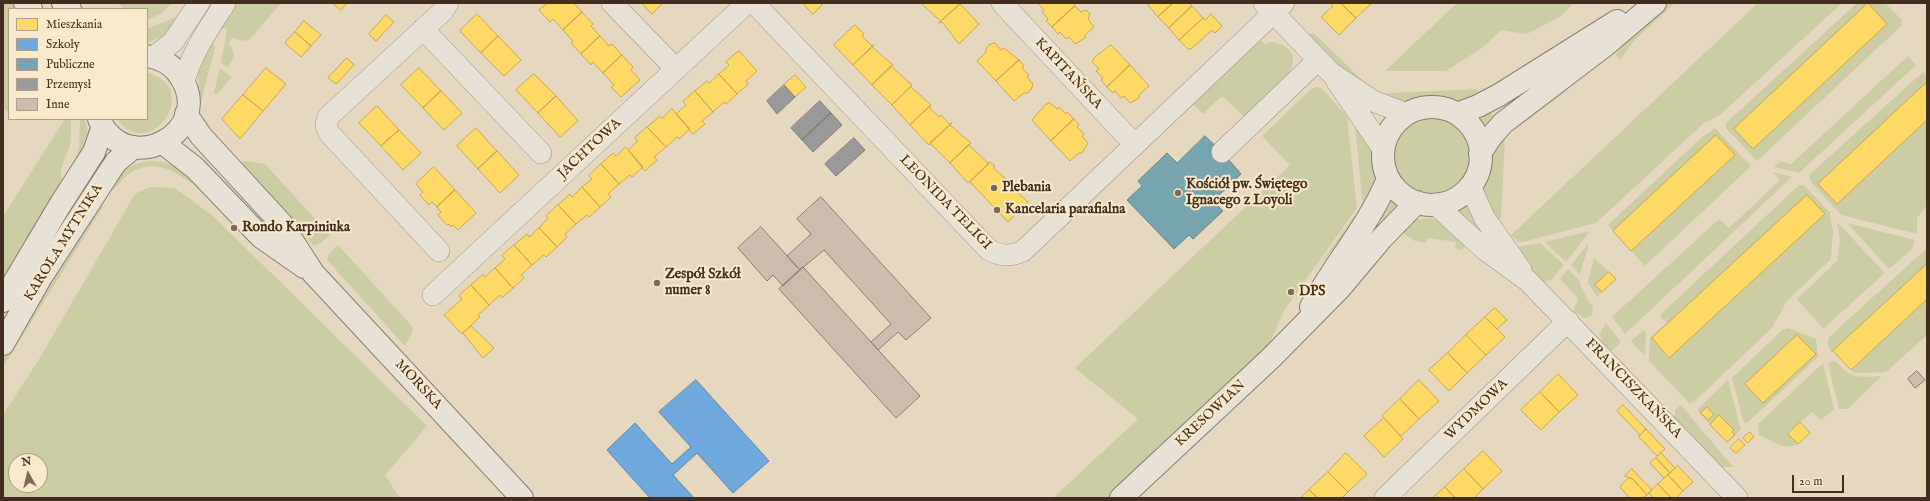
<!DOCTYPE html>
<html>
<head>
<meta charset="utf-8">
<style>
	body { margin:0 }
	#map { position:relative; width:1930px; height:501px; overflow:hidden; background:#e5d8be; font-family:"IM FELL English",serif }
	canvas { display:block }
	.frame { position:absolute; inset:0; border:4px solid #432d1e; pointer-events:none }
	.legend { position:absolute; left:8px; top:8px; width:140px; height:112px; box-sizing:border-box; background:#f8eacb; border:1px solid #b09e86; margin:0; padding:5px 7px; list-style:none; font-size:12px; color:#432d1e }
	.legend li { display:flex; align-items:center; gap:8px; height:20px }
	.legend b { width:20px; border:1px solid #b09e86 }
	.north { position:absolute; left:8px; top:453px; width:40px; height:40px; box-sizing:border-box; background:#f8eacb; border:1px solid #b09e86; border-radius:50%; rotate:352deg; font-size:11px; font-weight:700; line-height:16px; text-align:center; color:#432d1e }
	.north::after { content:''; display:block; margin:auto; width:14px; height:18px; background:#7c6956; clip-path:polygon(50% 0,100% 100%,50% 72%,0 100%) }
	.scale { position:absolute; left:1792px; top:475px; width:52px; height:18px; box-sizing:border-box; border:2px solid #432d1e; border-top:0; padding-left:5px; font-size:12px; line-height:14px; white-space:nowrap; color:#432d1e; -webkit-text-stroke:3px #f8eacb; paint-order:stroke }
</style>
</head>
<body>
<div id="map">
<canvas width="1930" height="501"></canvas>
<div class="frame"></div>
<ul class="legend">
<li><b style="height:11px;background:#ffd966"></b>Mieszkania</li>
<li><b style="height:11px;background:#6fa8dc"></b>Szkoły</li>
<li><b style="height:11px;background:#76a5af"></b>Publiczne</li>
<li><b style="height:11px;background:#999"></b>Przemysł</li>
<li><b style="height:11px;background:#cebbac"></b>Inne</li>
</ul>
<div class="north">N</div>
<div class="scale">20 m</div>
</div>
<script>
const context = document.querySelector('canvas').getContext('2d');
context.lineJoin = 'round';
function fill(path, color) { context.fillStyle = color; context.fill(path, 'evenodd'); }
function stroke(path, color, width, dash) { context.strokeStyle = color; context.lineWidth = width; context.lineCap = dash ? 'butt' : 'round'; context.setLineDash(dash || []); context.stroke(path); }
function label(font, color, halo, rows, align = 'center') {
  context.font = font + ' "IM FELL English",serif'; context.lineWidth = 4; context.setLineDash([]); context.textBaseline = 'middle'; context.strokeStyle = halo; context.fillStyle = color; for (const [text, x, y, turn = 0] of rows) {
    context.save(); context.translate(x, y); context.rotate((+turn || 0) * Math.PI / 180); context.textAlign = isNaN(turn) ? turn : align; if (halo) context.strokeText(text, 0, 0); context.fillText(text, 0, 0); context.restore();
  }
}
fill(new Path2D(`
	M3,3H11L18,9H9V112L3,108Z
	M118,3H172L160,14L147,20V9H125Z
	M232,3H281L249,40L243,41L233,38L228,44L232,48L234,57L228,67L221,63L227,30L218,24Z
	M1457,3H1574L1561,16L1527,34L1501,30L1483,47L1446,71H1385Z
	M1663,3H1675L1634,41L1620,60L1616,55L1629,37Z
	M1758,3H1842L1720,115L1704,123L1596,223L1523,242H1518L1511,235Z
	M1857,3H1885L1902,20L1901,26L1757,161L1726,128V123Z
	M174,18L178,19L169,33L147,43V29Z
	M1313,33L1316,35L1365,83C1341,70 1325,54 1308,34Z
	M1259,39L1265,44C1274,38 1289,46 1293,56C1294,60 1291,70 1288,74C1281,86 1256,106 1245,118L1222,96L1203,114L1192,103Z
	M212,41L215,48L201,101L197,69Z
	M1908,56L1916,65L1799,173L1774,167L1780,161L1791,164Z
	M220,68L232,77L216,95L214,92Z
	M1923,72L1927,77V206L1917,218V234L1841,215L1810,181L1809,175Z
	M147,73C204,86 150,165 117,119H147Z
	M1317,87L1322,89L1347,116L1357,208L1285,309L1267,349L1108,498H1053L1138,419L1075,368L1290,165L1262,136L1311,89Z
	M1477,89L1482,98L1465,102L1433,97L1404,101H1381L1388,93Z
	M1569,89L1516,129L1512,128L1522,114Z
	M1488,107L1496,122L1485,133L1472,113Z
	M1392 156a39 39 0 1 1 78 0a39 39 0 1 1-78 0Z
	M65,119H71C71,129 72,138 69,148C66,159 57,169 63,181L3,288V216Z
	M80,119H85C92,141 85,151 72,168L79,148Z
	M1355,126L1372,148L1377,174V184L1363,206Z
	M1715,128L1751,166L1645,266L1608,225L1701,138Z
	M1505,137L1501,218L1494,224L1483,190L1484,178L1488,156Z
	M149,161C172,161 179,168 195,182L192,184C171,167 147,157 124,178C119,183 116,189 110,191C118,173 129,164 149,161Z
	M245,161L265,164L330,235L321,243L314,246L239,164Z
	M1773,172L1792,177L1625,334L1612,317L1719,219L1729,228L1780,180Z
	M1799,185H1804L1830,213L1833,231L1831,259L1787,301L1772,328L1694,402L1689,403L1649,361L1650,338L1667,323L1661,317V314Z
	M149,187L175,188L213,216L427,426L385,475L400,498H3V415L41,356L135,194ZM16,461H40V485H16Z
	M1392,198L1401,206L1388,223L1377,216L1389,199Z
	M1468,201L1487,229L1478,237L1450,211Z
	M98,204L103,207L3,367V356L35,303Z
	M1354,216H1358L1360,220L1318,267Z
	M1431,218L1441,221L1470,243L1462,250L1455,248L1456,242L1428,238L1426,243L1415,241L1397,230L1412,220Z
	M1837,222L1885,273L1823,329L1797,299L1837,261L1840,240Z
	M1847,223L1915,240L1912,249L1889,269Z
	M1590,231L1566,262L1545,242Z
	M1540,243L1564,265L1551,280L1541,282L1511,248Z
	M1589,243L1580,275L1571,265Z
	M338,245L411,325L413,330L405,346L327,260L329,253Z
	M1927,248V264L1831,353L1828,344L1829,337Z
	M1594,258L1609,272L1596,285L1602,292L1597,297L1588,283Z
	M1568,269L1579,280L1582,289L1593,308L1592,316L1584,318L1573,311L1574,307L1577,303L1578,298L1560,279Z
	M1927,299V335L1886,372L1855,373L1851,370Z
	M1606,323L1621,342L1610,352L1602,343L1600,333Z
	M1788,328L1816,339L1818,357L1746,424L1743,420L1732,378L1782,330Z
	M1644,330L1646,333L1645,356L1631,341Z
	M1834,360C1854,380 1855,377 1882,376L1848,409H1839L1828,364Z
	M1823,363L1834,409L1821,420L1812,412L1788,433L1798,444C1787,452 1770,440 1759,435L1758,424Z
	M1728,380L1741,430L1727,442L1698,412V409Z
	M1681,405L1733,467H1722L1715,462L1674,419L1675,410Z`), '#cccca3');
const homes = new Path2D(`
	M333,3H347L341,10Z
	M548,3H574L582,12L563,30L553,19L550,22L539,10Z
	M642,3H663L652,14Z
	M803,3H821L822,5L813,14Z
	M921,3H960V4L941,21Z
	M1038,3H1073L1075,6L1052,27L1046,21L1048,19L1042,12L1044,10Z
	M1150,3H1173L1158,17L1148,5Z
	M1173,3H1189L1192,6L1169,28L1158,17Z
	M1330,3H1341L1356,18L1339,35L1321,17L1333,6Z
	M1341,3H1372L1356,18Z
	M1868,3L1887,24L1753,149L1734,129Z
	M960,4L979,24L959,44L942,22L939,23Z
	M1075,6L1081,12L1086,10L1090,14L1088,19L1094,27L1085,35V38L1075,44L1069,37L1066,39L1060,32L1058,34L1052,27Z
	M1192,6L1203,18L1179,40L1169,28Z
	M582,12L593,24L591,26L600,36L581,54L571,43L573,41L563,30Z
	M477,14L498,36L481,53L460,31Z
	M1211,14L1222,26L1215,33L1212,30L1191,49H1188L1179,40L1203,18L1205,20Z
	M386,15L394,22L376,41L369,34Z
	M304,21L321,35L311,46L295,32Z
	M855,25L864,34L862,36L872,46L874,45L853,65L834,45Z
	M295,32L311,46L301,57L285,43Z
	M498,36L521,60L504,76L481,53Z
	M600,36L609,46L612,44L622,55L603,73L593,62L591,65L581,54Z
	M995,43L1001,50L1004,48L1019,60L996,81L977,61L986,52V49L989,45Z
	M1111,45L1130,65L1107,87L1101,80L1103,78L1096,71L1099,69L1092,62L1095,57Z
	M872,47L893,65L872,85L853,65Z
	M739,51L757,71L746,81L748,84L737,94L719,74L729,65L726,62Z
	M622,55L633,67L631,70L640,80L621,97L611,87L614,85L603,73Z
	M347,58L354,65L336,84L328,78Z
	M1019,60L1024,66L1022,68L1029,75L1027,77L1033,84L1031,90L1027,93H1024L1014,101L996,81Z
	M1130,65L1149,86L1139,95V98L1130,103L1124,96L1121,98L1115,91L1113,93L1107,87Z
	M891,66L912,85L892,105L872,85Z
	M266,68L286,84L263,111L243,95Z
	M419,68L441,91L423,108L401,85Z
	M534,74L556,96L538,113L516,90Z
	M719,74L737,94L726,104L724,102L713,112L695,91L707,81L709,83Z
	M795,75L806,87L795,97L784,85Z
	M1925,84L1927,85V120L1837,204L1818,184Z
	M911,87L931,105L910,125L892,105Z
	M441,91L462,113L444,130L423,108Z
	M695,91L713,112L702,121L705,124L693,134L676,114L686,105L683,102Z
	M243,95L263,111L240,139L222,119Z
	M556,96L578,121L560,137L538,113Z
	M1050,103L1057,109L1059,107L1066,114L1067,112L1074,119L1051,141L1032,120L1045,105Z
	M377,106L399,130L381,146L359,123Z
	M929,107L939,117L941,115L949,124L952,123L929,145L910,125Z
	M672,109L690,129L679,139L677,137L666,147L647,127L660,116L662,118Z
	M1074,119L1079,125L1077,127L1084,134L1082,136L1088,143L1082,153H1079L1070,161L1051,141Z
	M950,125L971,143L950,163L930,143Z
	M647,127L666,147L654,157L657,160L645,171L628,150L638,141L635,138Z
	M476,128L497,151L478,169L457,146Z
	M399,130L421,153L403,170L381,146Z
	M1716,135L1735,155L1631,251L1613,231Z
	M969,145L989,164L968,183L950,163Z
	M626,147L643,167L632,177L630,175L619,184L601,164L613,153L616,156Z
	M497,151L519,175L500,193L478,169Z
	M990,162L995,166L993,168L1010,182L1008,184L1028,202L1008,222L970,182Z
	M601,164L619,184L608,194L611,197L600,207L582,187L592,179L589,176Z
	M434,167L455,190L437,207L432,202L429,205L420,195L423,192L416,184Z
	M582,187L600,207L589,217L587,215L576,224L558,205L570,194L572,197Z
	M455,190L476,213L458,230L453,225L451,227L449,224L447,225L438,215L441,212L437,207Z
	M1807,195L1825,214L1669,358L1652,338Z
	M558,205L576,224L565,234L567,237L557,247L539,228L548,218L546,216Z
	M539,228L557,247L546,257L544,255L532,265L514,245L527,234L529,237Z
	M514,245L532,265L521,275L524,278L513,288L495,268L505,259L502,256Z
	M1927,264V299L1851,370L1833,351Z
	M495,268L513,288L502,298L500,295L489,305L471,285L483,274L485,277Z
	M1609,272L1616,279L1602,292L1595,285Z
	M471,285L489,305L478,315L480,317L462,334L444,315L462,299L459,296Z
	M1495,308L1507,320L1497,329L1485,317Z
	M1485,317L1505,337L1486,355L1466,335Z
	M471,326L494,348L483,358L463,333Z
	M1466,335L1486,355L1467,373L1448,353Z
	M1797,335L1816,354L1763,403L1745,384Z
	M1448,353L1467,373L1449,391L1429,370Z
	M1558,374L1578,395L1559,412L1540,392Z
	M1419,380L1439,401L1419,419L1400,399Z
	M1540,392L1559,412L1541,430L1521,410Z
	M1400,399L1419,419L1401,436L1382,416Z
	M1623,405L1646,429L1640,435L1617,411Z
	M1707,407L1714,415L1708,420L1701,413Z
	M1719,415L1734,430L1732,432L1735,435L1727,442L1710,425Z
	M1384,418L1403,439L1384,457L1364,436Z
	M1800,422L1810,433L1798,444L1788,434Z
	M1646,429L1665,449L1657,456L1639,437Z
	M1750,432L1754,437L1747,443L1743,438Z
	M1739,439L1745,445L1736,453L1730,448Z
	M1483,451L1502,471L1483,489L1464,469Z
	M1346,453L1367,474L1348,492L1328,472Z
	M1661,453L1675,468L1670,473L1656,458Z
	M1656,458L1670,473L1664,478L1650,463Z
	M1678,466L1693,482L1683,491L1668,475Z
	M1464,469L1483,489L1474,498H1455L1445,487Z
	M1632,469L1652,490L1647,495L1633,479L1625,476Z
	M1328,472L1348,492L1342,498H1318L1309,490Z
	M1668,475L1683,491L1676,498H1671L1658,484Z
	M1629,478L1633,479L1647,495L1643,498H1630L1620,487Z
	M1658,484L1671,498H1653L1649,493Z
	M1445,487L1455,498H1433Z
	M1309,490L1318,498H1301Z`);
fill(homes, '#ffd966');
stroke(homes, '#c7a550', 1);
const schools = new Path2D(`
	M696,380L769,461L733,493L697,453L673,475L694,498H650L607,450L635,423L672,464L691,447L659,412Z`);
fill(schools, '#6fa8dc');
stroke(schools, '#6283a3', 1);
const public = new Path2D(`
	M1205,136L1222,152L1241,174L1213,201L1223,211L1193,239L1189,235L1174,249L1127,200L1142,186L1138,181L1167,153L1177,163Z`);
fill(public, '#76a5af');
stroke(public, '#678184', 1);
const industry = new Path2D(`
	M784,85L795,97L777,114L767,101Z
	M820,101L831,113L802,140L791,128Z
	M831,113L842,125L813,152L802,140Z
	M854,138L865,150L836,176L825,164Z`);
fill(industry, '#999');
stroke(industry, '#7f7974', 1);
const building = new Path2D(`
	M821,197L931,318L906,340L898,332L878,350L871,342L891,324L824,250L800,270L787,256L811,234L797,219Z
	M761,227L800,270L783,286L773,275L767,281L738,248Z
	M803,267L920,396L896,418L779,289Z
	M1917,371L1925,380L1915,388L1908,379Z`);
fill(building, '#cebbac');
stroke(building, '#857b6d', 1);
const street = new Path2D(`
	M612,3L676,69
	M754,3L989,250C1001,256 1010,257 1023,251L1284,3
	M1002,3L1134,144
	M1264,3L1331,73L1373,101L1407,114
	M423,29L541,153
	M154,57L173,42L199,3
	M1336,80L1383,149
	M184,82C191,53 209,29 225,3
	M1222,152L1318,60
	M1470,186L1484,217L1521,270
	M1435,204L1484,249L1528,281L1737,498
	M439,251L329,133L326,125L328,117L443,11L448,3
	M433,295L747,3
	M1385,498L1568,321`);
const secondary = new Path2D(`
	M25,3L31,9
	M63,3L70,9
	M1383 156a49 49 0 1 1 98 0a49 49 0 1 1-98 0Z
	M186,114L201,136L281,223L313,273L522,498
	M1457,114L1478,106L1499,95L1617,21
	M99,119C127,181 217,131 180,76C173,65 160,58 147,56
	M163,143L195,168L261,237L304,267
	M1480,154L1490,138L1503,123L1607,44L1655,3
	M3,301L60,205L94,152L103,126
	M1311,307C1335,263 1369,225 1388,179
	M3,344L41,277L108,174L116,162L134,147
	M1121,498L1271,358L1340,288L1382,238L1417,202`);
stroke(street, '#9c9282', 22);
stroke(secondary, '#857b6d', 24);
stroke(street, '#e8e2d6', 21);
stroke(secondary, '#e8e2d6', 22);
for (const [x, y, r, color] of [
	[994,188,4,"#7c6956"],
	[1178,193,4,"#7c6956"],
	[997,210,4,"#7c6956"],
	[234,228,4,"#7c6956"],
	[657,283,4,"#7c6956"],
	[1291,292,4,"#7c6956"]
]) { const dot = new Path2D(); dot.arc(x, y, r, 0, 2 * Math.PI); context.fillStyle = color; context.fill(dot); stroke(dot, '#f8eacb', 1.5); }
label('14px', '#432d1e', '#f8eacb', [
	["KAPITAŃSKA",1068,74,47],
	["JACHTOWA",590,149,-43],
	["LEONIDA TELIGI",945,203,46],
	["KAROLA MYTNIKA",64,243,-58],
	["MORSKA",418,385,47],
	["FRANCISZKAŃSKA",1633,389,46],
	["WYDMOWA",1477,410,-44],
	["KRESOWIAN",1211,414,-43]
]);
label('bold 14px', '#432d1e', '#f8eacb', [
	["Kościół pw. Świętego",1186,185],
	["Ignacego z Loyoli",1186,201],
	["Plebania",1002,188],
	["Kancelaria parafialna",1005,210],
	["Rondo Karpiniuka",242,228],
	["Zespół Szkół",665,275],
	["numer 8",665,291],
	["DPS",1299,292]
], 'left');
</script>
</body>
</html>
